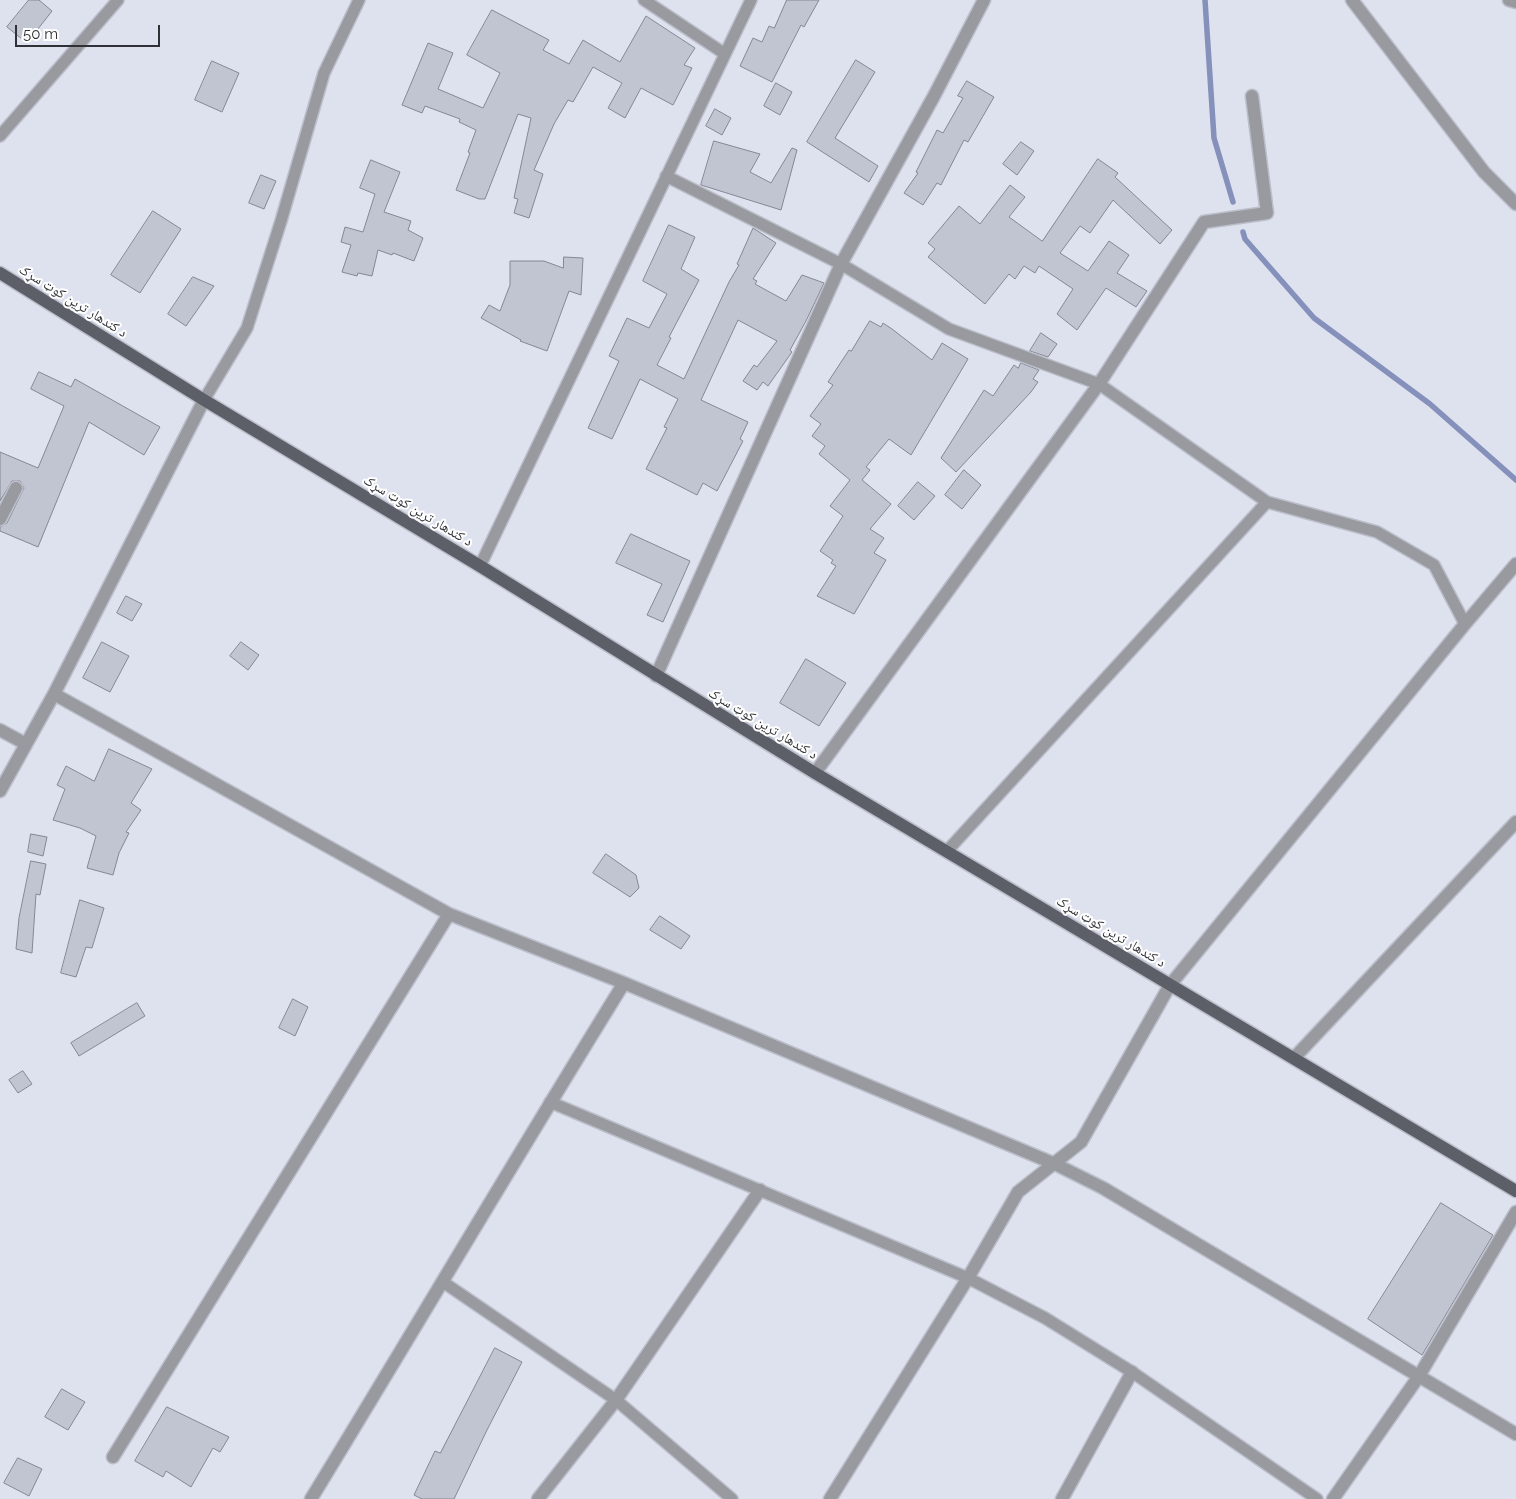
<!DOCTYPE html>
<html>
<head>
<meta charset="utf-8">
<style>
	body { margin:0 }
	#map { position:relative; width:1516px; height:1499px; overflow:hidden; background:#dee2ef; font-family:Raleway,sans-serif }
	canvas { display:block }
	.scale { position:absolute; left:15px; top:25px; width:145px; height:22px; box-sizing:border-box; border:2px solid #303136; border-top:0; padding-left:6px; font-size:15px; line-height:18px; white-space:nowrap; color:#303136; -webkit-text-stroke:4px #fff; paint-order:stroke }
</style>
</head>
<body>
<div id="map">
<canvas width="1516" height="1499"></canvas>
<div class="scale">50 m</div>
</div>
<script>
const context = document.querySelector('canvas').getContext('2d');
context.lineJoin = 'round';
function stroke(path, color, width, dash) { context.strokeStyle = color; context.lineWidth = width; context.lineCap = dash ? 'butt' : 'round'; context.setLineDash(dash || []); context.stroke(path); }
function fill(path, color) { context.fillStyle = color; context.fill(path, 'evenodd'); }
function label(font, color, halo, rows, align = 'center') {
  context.font = font + ' Raleway,"Noto Naskh Arabic",sans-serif'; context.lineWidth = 4; context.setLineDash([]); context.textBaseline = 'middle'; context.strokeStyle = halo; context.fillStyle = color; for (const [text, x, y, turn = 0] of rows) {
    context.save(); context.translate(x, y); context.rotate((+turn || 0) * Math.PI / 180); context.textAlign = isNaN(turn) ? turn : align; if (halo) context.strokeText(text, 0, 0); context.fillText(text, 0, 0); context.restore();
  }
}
stroke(new Path2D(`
	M1205,0L1214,138L1233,202
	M1243,232L1245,239L1314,318L1430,404L1516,480`), '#8590bb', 5.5);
const building = new Path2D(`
	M29,0H39L52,11L27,43L7,27Z
	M787,0H819L804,27L801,25L772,82L740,66L753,38L762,42L769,26L774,28Z
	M492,10L549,40L543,50L569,64L583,40L620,62L646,16L695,48L684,65L692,68L673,105L641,88L625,118L608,108L622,83L593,67L573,102L568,100L554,124L534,170L543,174L529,218L514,213L518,199L514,198L531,118L518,114L485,199H479L456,190L470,153L468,152L476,130L459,122L460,119L425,106L422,113L402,105L428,43L453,53L438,89L483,108L500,73L467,55Z
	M856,60L875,72L835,138L878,166L869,182L807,142Z
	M212,61L239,73L222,112L195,100Z
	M967,81L994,97L968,142L964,140L941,185L937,183L923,205L904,193L918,173L916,172L937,130L943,133L963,98L958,96Z
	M776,83L792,92L780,115L764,106Z
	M715,109L731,118L722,135L706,126Z
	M714,141L760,154L750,172L771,183L792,148L797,150L781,210L701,185Z
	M1021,142L1034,151L1017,175L1003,164Z
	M1098,159L1118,173L1115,177L1172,230L1160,244L1113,200L1090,233L1080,226L1060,253L1088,271L1109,241L1129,255L1117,273L1147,291L1136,307L1106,288L1077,330L1057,314L1073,289L1039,266L1035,273L1024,266L1015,279L1009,274L985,304L928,257L935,249L928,243L959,206L980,224L1010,185L1025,197L1009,217L1042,241Z
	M371,160L400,172L384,212L411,221L408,230L423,238L414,261L393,253L392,255L378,250L372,276L358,273L357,276L342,272L351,245L341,242L345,227L363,232L375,194L360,188Z
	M261,175L276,181L264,209L249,203Z
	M153,211L181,229L140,293L111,275Z
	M669,225L695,237L681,269L699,280L669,337L671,338L657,365L684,379L729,282L739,265L737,264L753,228L776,243L753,279L757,281L755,284L786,301L802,275L824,283L806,321L790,350L792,352L768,386L763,382L757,390L743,381L754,365L757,367L777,341L738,320L701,400L748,422L740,439L743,441L717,491L703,483L697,495L646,469L667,428L664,427L678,399L640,379L612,439L588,428L619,361L609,356L627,318L649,328L667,294L643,281Z
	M564,257L583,258L581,295L569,291L547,351L520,341L521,340L481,318L489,305L500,311L510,285V261H544L563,268Z
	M193,277L214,286L186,326L168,314Z
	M870,321L881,327L883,323L892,329L932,360L942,343L968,359L911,455L889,439L866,467L870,470L862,480L891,504L870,529L884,538L874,553L886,560L854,614L817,596L836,566L831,563L833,560L820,551L843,516L830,506L850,480L819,454L825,446L812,436L821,424L810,416L833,385L828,382L849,350L851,351Z
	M1041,333L1057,344L1048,357L1030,351Z
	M1021,363L1039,370L1033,379L1038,382L1031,392L956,472L941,458L984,390L993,396L1014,365L1018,368Z
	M39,372L71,387L75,379L160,427L144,455L89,422L38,547L0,531V527L7,523L24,488L20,481H12L0,501V452L38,468L64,406L31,389Z
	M964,470L981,485L962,509L945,495Z
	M918,482L935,496L914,520L898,506Z
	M631,534L690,561L663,622L647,615L662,584L616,563Z
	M126,596L142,604L132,621L117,613Z
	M102,642L129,656L110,692L83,678Z
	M241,642L259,655L248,670L230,656Z
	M806,659L846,683L819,726L780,703Z
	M109,749L152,769L131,803L141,810L126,832L129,833L119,853L113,875L87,868L96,836L80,828L53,820L65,789L57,785L66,766L94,781Z
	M31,834L47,837L43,856L28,852Z
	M606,854L636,875L639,888L630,897L593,873Z
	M31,861L46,864L40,895L36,894L32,953L16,949L19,918Z
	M80,900L104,908L92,948L86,947L76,977L61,973Z
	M660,916L690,936L681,949L650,930Z
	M293,999L308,1007L295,1036L279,1028Z
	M137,1003L145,1016L79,1056L71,1043Z
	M23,1071L32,1084L18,1093L9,1080Z
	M1441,1203L1493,1235L1422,1355L1368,1319Z
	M495,1348L522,1362L487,1430L454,1499H422L414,1495L435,1451L440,1453Z
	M62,1389L85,1402L68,1430L45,1417Z
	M167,1407L229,1437L220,1452L213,1448L191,1487L166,1471L163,1477L135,1461Z
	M18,1458L42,1469L29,1496L4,1483Z`);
fill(building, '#c1c5d2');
stroke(building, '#848793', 1);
const service = new Path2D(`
	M644,0L725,54
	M0,136L118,0
	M666,176L841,264L949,329L1099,384L1267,502L1377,532L1434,565L1465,624
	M204,400L247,328L281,221L324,73L359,0
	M480,566L751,0
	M947,851L1267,502
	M550,1102L968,1278L1045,1318L1132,1372L1317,1499
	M443,1282L616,1400L732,1499`);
const minor = new Path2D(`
	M1352,0L1484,172L1516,204
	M1509,0L1516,2
	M0,519L16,488
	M656,676L841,264L934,96L984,0
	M54,694L449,914L624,983L1055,1164L1103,1188L1516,1434
	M0,730L26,744
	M815,773L1099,384L1204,222L1267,213L1252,96
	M0,791L54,694L204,400
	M1294,1058L1516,822
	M113,1457L449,914
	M311,1499C416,1327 518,1154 624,983
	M538,1499L616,1400L760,1190
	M830,1499L968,1278L1018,1192L1081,1142L1170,985L1465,624L1516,564
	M1062,1499L1132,1372
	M1333,1499L1419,1376L1516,1212`);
const primary = new Path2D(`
	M0,273L204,400L480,566L815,773L1516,1191`);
stroke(service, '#bbbfca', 14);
stroke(minor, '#bbbfca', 15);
stroke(primary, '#bbbfca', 15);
stroke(service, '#999aa0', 11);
stroke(minor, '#999aa0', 12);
stroke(primary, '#5c5f68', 12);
label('14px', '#303136', '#fff', [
	["د کندهار ترين کوټ سړک",73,301,32],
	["د کندهار ترين کوټ سړک",418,511,31],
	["د کندهار ترين کوټ سړک",763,724,31],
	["د کندهار ترين کوټ سړک",1111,932,31]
]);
</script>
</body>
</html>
